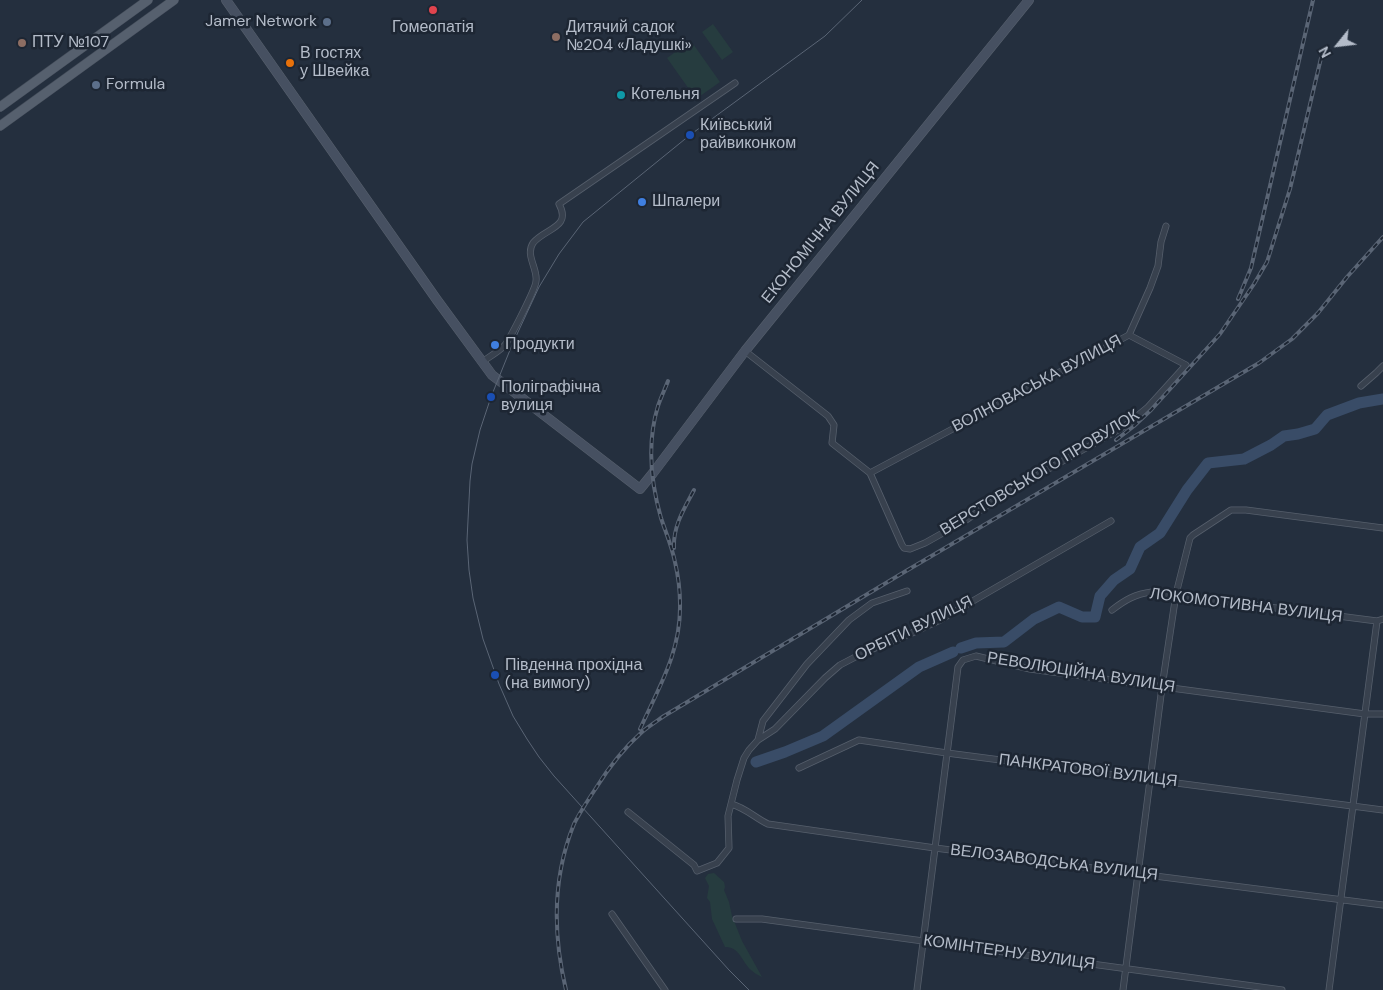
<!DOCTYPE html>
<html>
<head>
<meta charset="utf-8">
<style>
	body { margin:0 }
	#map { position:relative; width:1383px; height:990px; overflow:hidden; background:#242f3e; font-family:"DM Sans",sans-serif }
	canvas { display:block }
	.north { position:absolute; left:1313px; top:20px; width:50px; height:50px; -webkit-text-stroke:4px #1d2633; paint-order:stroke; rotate:241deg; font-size:14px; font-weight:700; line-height:20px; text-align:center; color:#b4bcc9 }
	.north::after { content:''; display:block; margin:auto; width:18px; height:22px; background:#b4bcc9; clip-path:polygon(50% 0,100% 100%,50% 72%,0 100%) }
</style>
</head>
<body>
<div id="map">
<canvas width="1383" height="990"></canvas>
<div class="north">N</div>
</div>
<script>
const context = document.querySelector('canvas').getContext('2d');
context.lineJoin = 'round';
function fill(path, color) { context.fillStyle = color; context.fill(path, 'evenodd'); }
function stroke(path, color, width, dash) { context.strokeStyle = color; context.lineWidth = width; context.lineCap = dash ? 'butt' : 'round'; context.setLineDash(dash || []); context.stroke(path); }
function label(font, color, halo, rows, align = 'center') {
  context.font = font + ' "DM Sans",sans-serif'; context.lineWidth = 5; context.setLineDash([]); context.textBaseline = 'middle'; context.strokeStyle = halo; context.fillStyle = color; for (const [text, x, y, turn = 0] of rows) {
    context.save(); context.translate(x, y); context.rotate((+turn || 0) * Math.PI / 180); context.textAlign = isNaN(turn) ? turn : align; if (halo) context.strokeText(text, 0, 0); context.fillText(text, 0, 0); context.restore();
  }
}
fill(new Path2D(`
	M713,24L733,52L722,60L702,32Z
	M691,41L720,82L696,99L667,58Z
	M714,873L724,882L725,887L724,890L729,902L732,916L742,941L762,977C758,975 754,973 751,970C742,962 739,946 725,947L712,919L710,902L707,898L709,886L705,878L708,874Z`), '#263c3f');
stroke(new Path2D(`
	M961,648L976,643L1004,642L1034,619L1059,607L1082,617H1095L1100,596L1114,580L1130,569L1140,547L1160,533L1187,490L1208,463L1244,459L1271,445L1284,436L1298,434L1315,429L1327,415L1359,403L1383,399
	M756,762L785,752L823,736L919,667L953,652`), '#394c67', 11);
const street = new Path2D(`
	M745,351L828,416L834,425L832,443L870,473L902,545L904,548L910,549L925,543L966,520L1004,494L1125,426L1147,408L1186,365L1129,335
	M482,362C489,357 498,352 504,346C509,341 536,288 536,281C538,269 525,255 533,243C545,228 572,228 559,204L735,83
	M1361,386L1376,373L1383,366
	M870,473L1129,335L1150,288L1158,266L1161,242L1166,226
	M1112,610C1125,600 1135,594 1152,592L1377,621L1383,619
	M758,740L775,729L825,678L840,665L863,653L912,633L940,620L1111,521
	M799,768L859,740L947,753L1383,810
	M731,804C746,808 755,818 768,824L935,848L1383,905
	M628,812L694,865L697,871L717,863L729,848L728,816L737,780L744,758L749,750L758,740L763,721L807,664L849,620L872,603L907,591
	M612,914L665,990
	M736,919H762L1282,990
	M917,990L958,667L963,660L976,656L1030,669L1365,714H1383
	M1123,990L1162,687L1176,594L1190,538L1193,535L1228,512L1231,510H1246L1383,528
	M1329,990L1377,621`);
const secondary = new Path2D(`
	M226,0L437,300L492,375L640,489L653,473L745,351L1029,0`);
const primary = new Path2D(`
	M0,107L148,0
	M0,126L174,0`);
stroke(street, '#565f6c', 7);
stroke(secondary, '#565f6c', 10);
stroke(primary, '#414a57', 10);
stroke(street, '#38414e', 5.5);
stroke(secondary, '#465061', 9);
stroke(primary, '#56606e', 9);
stroke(new Path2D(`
	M749,990L729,970L554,776L539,757L527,739L513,716L499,684L483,639L473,598L469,570L467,540L470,481L472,464L480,430L491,397L512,345L539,287L559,254L583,222L690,135L825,36L862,0`), '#5a6575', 1);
const rail = new Path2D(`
	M1238,299L1251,268L1313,0
	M1116,440L1134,426L1151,410L1220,334L1254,284L1267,262L1290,189L1321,58
	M674,548C673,526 684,509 694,490
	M640,729C659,687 681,652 680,604C680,591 678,575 675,562C672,547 666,533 661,518C651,483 647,442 658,406C661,397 665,389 668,381
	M566,990C553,935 552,878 574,824C580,812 588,800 596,788C609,767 624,748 642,732C649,726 657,721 664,716L906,571L1259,363L1292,339L1318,313L1347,277L1383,237`);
stroke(rail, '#5a6575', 4);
stroke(rail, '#1d2633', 2, [5.5]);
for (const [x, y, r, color] of [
	[433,10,5,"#e0444e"],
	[327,22,5,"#5c6f8a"],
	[556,37,5,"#8d6e63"],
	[22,43,5,"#8d6e63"],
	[290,63,5,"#e8710a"],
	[96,85,5,"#5c6f8a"],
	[621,95,5,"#0f9aa8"],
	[690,135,5,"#1a4fb4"],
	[642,202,5,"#3f7fe0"],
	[495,345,5,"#3f7fe0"],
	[491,397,5,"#1a4fb4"],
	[495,675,5,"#1a4fb4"]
]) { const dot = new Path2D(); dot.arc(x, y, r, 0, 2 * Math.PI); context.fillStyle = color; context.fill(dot); stroke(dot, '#1d2633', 2); }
label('16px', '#b4bcc9', '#1d2633', [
	["Jamer Network",317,22,"right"],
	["Гомеопатія",433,28,"center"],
	["Дитячий садок",566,28],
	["№204 «Ладушкі»",566,46],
	["ПТУ №107",32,43],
	["В гостях",300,54],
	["у Швейка",300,72],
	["Formula",106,85],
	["Котельня",631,95],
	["Київський",700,126],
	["райвиконком",700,144],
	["Шпалери",652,202],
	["Продукти",505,345],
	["Поліграфічна",501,388],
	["вулиця",501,406],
	["Південна прохідна",505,666],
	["(на вимогу)",505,684]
], 'left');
label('16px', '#b4bcc9', '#1d2633', [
	["ЕКОНОМІЧНА ВУЛИЦЯ",821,233,-51],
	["ВОЛНОВАСЬКА ВУЛИЦЯ",1037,384,-28],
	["ВЕРСТОВСЬКОГО ПРОВУЛОК",1040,473,-31],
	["ЛОКОМОТИВНА ВУЛИЦЯ",1246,606,7],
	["ОРБІТИ ВУЛИЦЯ",914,629,-26],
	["РЕВОЛЮЦІЙНА ВУЛИЦЯ",1081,673,9],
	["ПАНКРАТОВОЇ ВУЛИЦЯ",1088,771,7],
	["ВЕЛОЗАВОДСЬКА ВУЛИЦЯ",1054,863,7],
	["КОМІНТЕРНУ ВУЛИЦЯ",1009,953,8]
]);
</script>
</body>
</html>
